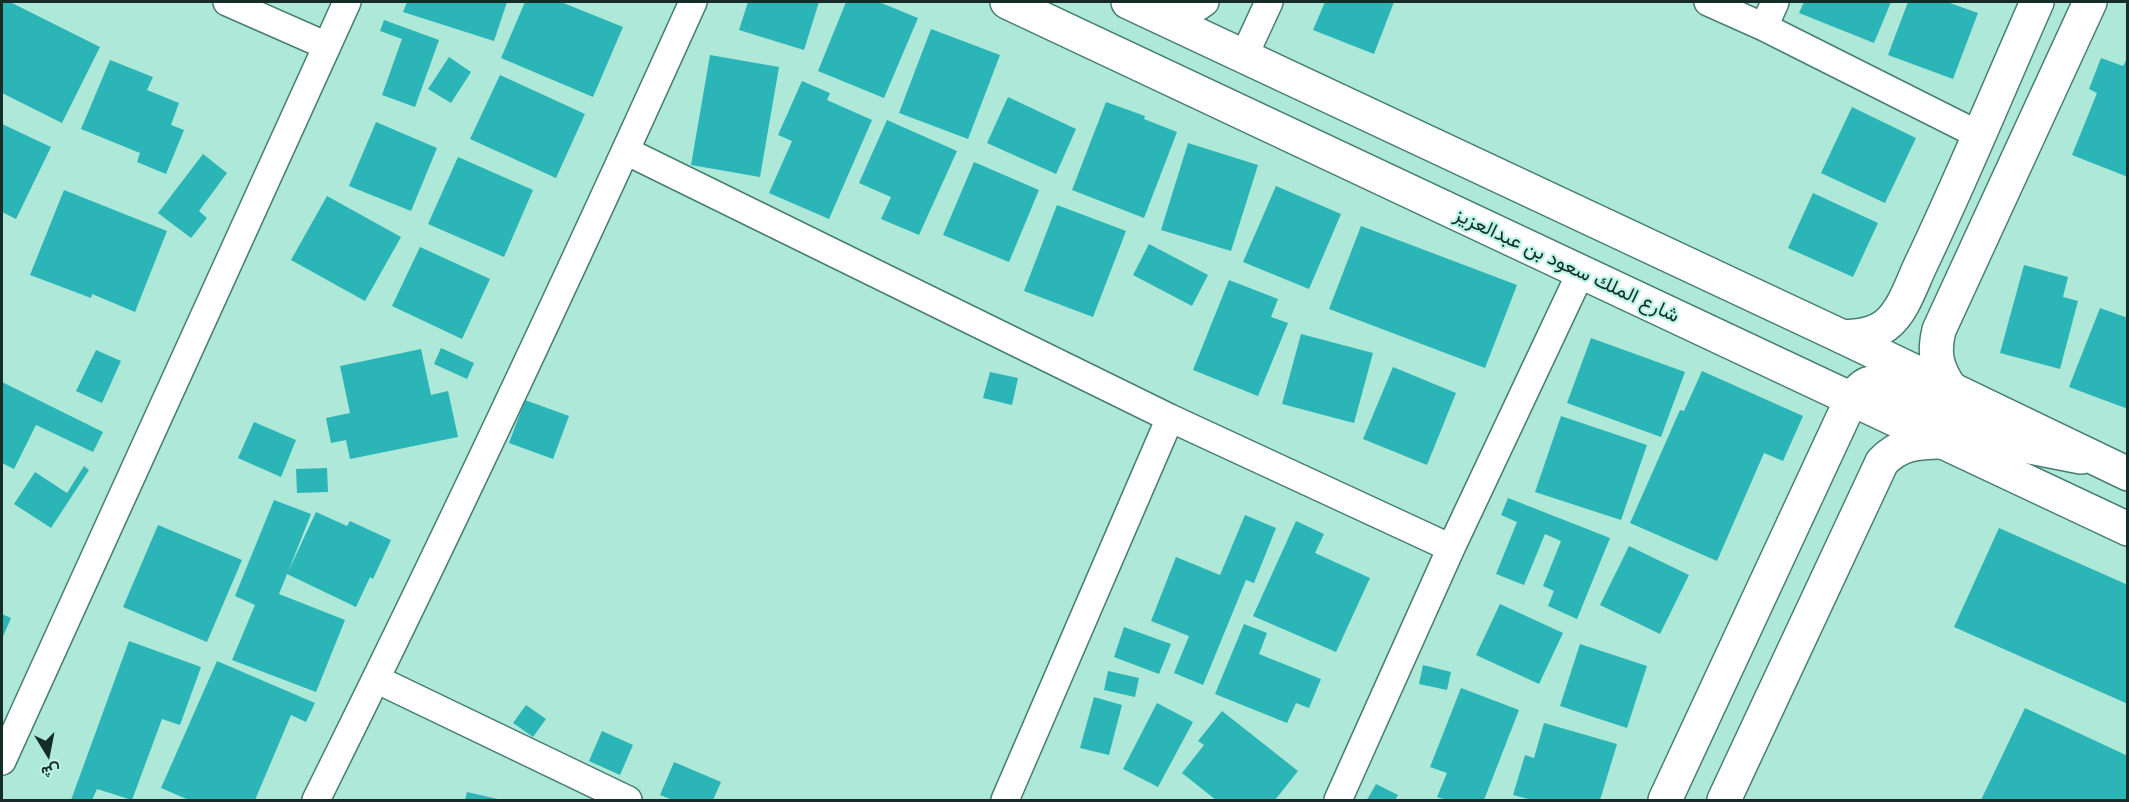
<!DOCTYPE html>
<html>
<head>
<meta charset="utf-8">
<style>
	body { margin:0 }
	#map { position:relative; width:2129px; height:802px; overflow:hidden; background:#aee8d8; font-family:Lato,Vazirmatn,sans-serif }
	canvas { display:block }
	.frame { position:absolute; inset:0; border:3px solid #152c27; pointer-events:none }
	.north { position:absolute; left:18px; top:724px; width:60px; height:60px; -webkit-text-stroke:4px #bbf5e5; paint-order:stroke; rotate:170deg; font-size:16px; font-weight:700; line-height:24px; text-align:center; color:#152c27 }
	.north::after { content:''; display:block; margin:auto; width:21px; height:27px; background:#152c27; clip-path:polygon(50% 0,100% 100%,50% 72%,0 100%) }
</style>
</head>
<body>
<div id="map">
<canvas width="2129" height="802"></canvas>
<div class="frame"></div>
<div class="north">ش</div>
</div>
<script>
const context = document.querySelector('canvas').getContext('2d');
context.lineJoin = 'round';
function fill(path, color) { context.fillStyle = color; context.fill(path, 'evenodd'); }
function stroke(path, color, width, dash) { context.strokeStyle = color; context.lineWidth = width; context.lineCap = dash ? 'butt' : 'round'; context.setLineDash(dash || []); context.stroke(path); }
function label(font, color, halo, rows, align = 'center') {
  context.font = font + ' Lato,Vazirmatn,sans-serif'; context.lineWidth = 4.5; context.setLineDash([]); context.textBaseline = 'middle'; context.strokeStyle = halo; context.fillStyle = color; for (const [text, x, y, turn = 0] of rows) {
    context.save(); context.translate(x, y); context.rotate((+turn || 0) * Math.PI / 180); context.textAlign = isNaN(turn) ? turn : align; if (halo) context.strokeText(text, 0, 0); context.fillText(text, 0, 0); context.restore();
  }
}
fill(new Path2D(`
	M2,2H10L100,47L62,123L2,93Z
	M407,2H507L494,41L403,12Z
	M525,2H561L623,27L593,97L501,58Z
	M748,2H819L804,50L739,30Z
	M846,2H879L918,18L884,98L818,71Z
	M1325,2H1394L1374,54L1313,30Z
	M1804,2H1891L1874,43L1799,13Z
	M1908,2H1947L1978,13L1953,79L1888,55Z
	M384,20L439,40L415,107L382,95L402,39L380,31Z
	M931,29L1000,55L968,139L899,113Z
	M710,55L779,67L760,177L691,165Z
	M2128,56V177L2072,155L2097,93L2089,89L2101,58L2123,66Z
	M449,57L471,72L451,103L428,89Z
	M110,60L153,77L147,90L179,103L171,125L184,130L166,174L137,162L140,153L81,129Z
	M500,75L585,114L556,178L470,139Z
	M802,81L830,93L827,100L872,120L829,219L769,193L792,141L778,135Z
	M1008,97L1076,129L1056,174L987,143Z
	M1106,102L1145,116L1144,119L1177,132L1144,218L1072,190Z
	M1852,107L1916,138L1885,203L1821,173Z
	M887,120L957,151L919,235L881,219L891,197L859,183Z
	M376,122L437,148L411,211L349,186Z
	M2,124L51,147L16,219L2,212Z
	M1188,143L1258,165L1231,251L1161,230Z
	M203,154L227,173L199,211L207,218L191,238L158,213Z
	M458,157L533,190L504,257L428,224Z
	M974,162L1039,190L1009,262L943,235Z
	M1276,186L1341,214L1309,289L1243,262Z
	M64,190L167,231L135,312L92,294L91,298L30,275Z
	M1813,193L1878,223L1853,277L1788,248Z
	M327,196L401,237L365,301L291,260Z
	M1057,205L1126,231L1093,317L1024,291Z
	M1361,226L1517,285L1485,368L1329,309Z
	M1149,244L1208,275L1192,306L1133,275Z
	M420,247L490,279L462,339L392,306Z
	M2024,265L2068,277L2063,297L2078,301L2060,369L2000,353Z
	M1229,280L1278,299L1271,317L1288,323L1258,396L1193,370Z
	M2100,308L2128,318V409L2069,387Z
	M1301,334L1373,353L1354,423L1282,404Z
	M1591,338L1685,372L1661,437L1567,403Z
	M441,348L474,363L467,379L434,364Z
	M421,349L431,395L448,391L458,437L350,459L346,440L331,443L326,418L350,413L340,366Z
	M96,350L121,361L102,403L76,391Z
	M1393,367L1456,393L1427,465L1363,439Z
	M1702,371L1803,416L1783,461L1764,453L1717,561L1630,523L1680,410L1684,411Z
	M990,372L1018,378L1012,405L983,398Z
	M2,382L103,432L93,452L36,425L14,469L2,463Z
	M525,400L569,416L553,459L509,443Z
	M1561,416L1647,445L1621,520L1535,492Z
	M254,422L296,440L281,477L238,458Z
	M84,466L89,470L51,528L14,504L35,472L67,493Z
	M327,468L328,492L297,493L296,469Z
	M1508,498L1610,538L1577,619L1548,606L1554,591L1543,586L1561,541L1545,534L1524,585L1496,574L1517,522L1501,515Z
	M274,500L311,514L288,572L316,512L347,526L350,521L391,540L373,579L370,577L356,607L287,574L279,594L345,620L316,692L232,660L255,605L235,596Z
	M1245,515L1276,528L1254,583L1246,580L1203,685L1174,673L1189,636L1151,621L1176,557L1220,575Z
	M1296,521L1324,534L1315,553L1370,578L1336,652L1253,616Z
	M158,525L242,560L207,642L123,607Z
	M1999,528L2128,585V704L1954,627Z
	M1629,546L1689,575L1660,634L1600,605Z
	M1500,604L1563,633L1539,684L1476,655Z
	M2,614L11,618L2,639Z
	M1244,624L1267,633L1259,654L1321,679L1309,708L1296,703L1287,723L1215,694Z
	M1124,627L1171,644L1159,674L1114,657Z
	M129,641L201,667L180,725L162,719L132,800L97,789L92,800H71Z
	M1580,644L1647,666L1627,728L1560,706Z
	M217,661L315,703L306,722L291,715L255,800H189L161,788Z
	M1423,665L1451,672L1447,690L1419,684Z
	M1108,671L1139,678L1135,697L1104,690Z
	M1461,688L1519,710L1484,800H1448L1437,797L1447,773L1430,767Z
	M1094,697L1122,705L1109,755L1080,748Z
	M1157,703L1193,722L1158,787L1123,769Z
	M526,705L546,719L533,737L513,723Z
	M2025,708L2128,756V800H1981Z
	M1222,711L1298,771L1275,800H1216L1182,773L1204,745L1198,741Z
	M1544,723L1617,744L1600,800H1532L1513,795L1525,755L1534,758Z
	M602,731L633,745L620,775L589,761Z
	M674,762L721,782L713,800H673L660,795Z
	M1376,784L1398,795L1395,800H1367Z
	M467,792L502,800H465Z`), '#2bb5b7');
const street = new Path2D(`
	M227,2L327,46
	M1708,2L1764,27L1979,135
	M1153,13C1173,15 1189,15 1205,2
	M1764,27L1775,2
	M1244,56L1269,2
	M626,151L1170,418L1451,548
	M376,679L628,800
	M2,761L347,2
	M316,800C447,537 572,270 693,2
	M1005,800L1170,418
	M1338,800L1451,548L1581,272`);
const secondary = new Path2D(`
	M1843,337C1858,336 1873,335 1886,325C1904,311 1912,282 1922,262C1963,176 1999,88 2037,2
	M1951,389C1937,369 1933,354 1939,330L2090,2
	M1665,800L1851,400C1864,383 1869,379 1890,385L2015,444L2081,457
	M1724,800L1882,462C1899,444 1917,442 1941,442`);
const primary = new Path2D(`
	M1007,2L2128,529
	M1128,2L1843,337L2128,474`);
stroke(street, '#487e71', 30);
stroke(secondary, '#487e71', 36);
stroke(primary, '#487e71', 36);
stroke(street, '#fff', 27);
stroke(secondary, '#fff', 33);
stroke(primary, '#fff', 33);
label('20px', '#152c27', '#bbf5e5', [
	["شارع الملك سعود بن عبدالعزيز",1567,265,25]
]);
</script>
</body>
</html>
